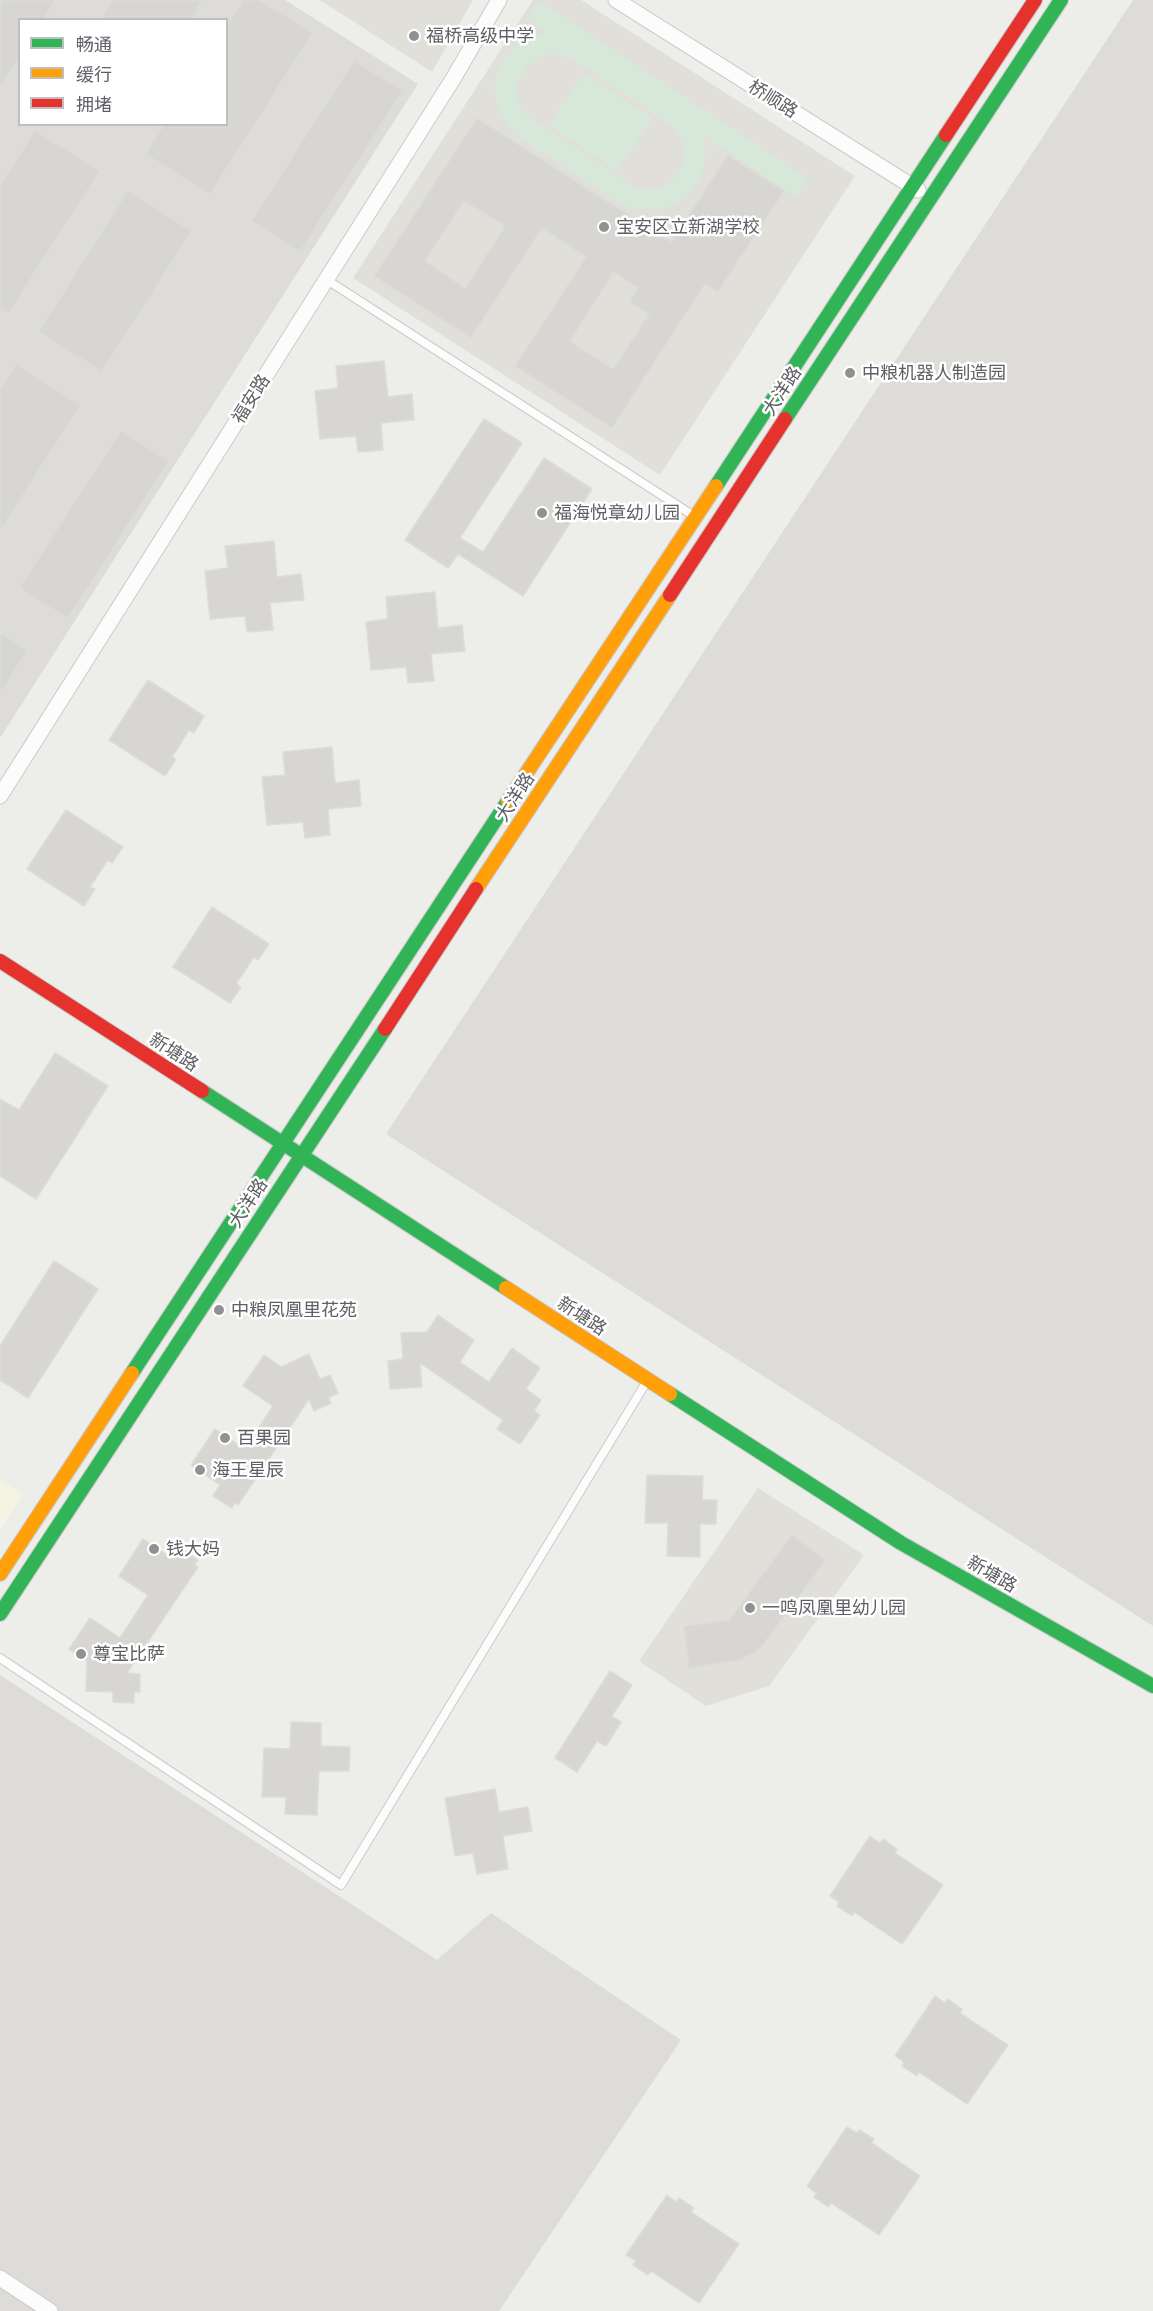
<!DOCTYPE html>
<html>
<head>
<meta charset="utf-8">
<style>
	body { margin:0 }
	#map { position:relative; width:1153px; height:2311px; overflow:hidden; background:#edede9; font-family:"Exo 2","Noto Sans SC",sans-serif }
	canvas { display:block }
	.legend { position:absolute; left:18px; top:18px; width:210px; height:108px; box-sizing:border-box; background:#fff; border:2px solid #bfbfc1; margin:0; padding:8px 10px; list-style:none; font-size:18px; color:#5e6065 }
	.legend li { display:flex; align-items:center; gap:12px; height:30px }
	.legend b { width:30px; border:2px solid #bfbfc1 }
</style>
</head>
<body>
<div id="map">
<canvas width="1153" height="2311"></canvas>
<ul class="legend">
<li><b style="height:8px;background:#30b455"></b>畅通</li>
<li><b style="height:8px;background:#ff9f0a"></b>缓行</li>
<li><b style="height:8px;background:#e5322d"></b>拥堵</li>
</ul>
</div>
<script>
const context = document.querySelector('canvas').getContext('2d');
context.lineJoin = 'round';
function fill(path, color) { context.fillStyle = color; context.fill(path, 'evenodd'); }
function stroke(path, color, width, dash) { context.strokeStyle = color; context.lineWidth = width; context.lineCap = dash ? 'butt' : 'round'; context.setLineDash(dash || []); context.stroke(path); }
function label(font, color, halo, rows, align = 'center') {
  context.font = font + ' "Exo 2","Noto Sans SC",sans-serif'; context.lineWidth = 5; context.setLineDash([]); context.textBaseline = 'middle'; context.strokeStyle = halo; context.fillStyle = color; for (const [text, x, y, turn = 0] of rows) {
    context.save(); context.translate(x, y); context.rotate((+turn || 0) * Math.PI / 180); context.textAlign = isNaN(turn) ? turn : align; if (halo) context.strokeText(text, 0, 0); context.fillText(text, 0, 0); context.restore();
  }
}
fill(new Path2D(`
	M0,1480L23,1494L0,1530Z`), '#f4f3e4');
fill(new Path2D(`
	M0,0H285L418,84L0,738ZM20,20H226V124H20Z
	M1133,0H1153V1626L386,1134Z
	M0,1675L437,1960L491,1913L681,2040L499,2311H0Z`), '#dddcd9');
fill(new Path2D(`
	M320,0H473L432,72Z
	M533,0H581L855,176L660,475L353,278Z
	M758,1488L864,1555L769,1686L706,1706L639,1661Z`), '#e0dfd9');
fill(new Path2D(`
	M538,0L808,179L796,197L703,135C715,190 668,227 617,202L520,138C478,102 492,41 548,33L526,18ZM546,54H556L574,60L676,129C697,161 674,196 636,188L525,115C508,90 519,64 546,54Z
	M584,73L652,118L617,171L549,125Z`), '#d8e8d8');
const building = new Path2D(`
	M0,0H56L43,20H20V57L0,87Z
	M113,0H203L191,20H100Z
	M244,0H260L313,33L210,195L145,154L164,124H226V27Z
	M354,60L403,91L300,252L251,221Z
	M477,118L671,242L728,155L784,191L718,292L705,284L612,428L515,366L586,257L542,228L471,338L374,276ZM464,201L505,226L465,288L425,261ZM614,272L638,288L629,302L649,314L613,369L570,341Z
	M35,130L100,171L9,313L0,307V185Z
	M128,190L192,231L102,372L38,332Z
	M384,361L388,397L412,394L414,420L381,423L383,450L358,452L356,436L320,439L315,391L338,388L336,366Z
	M16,364L81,405L0,531V389Z
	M484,419L522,443L460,538L483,552L544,458L592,489L523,596L458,554L448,568L405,540Z
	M121,430L169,461L68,619L19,588Z
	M274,541L277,577L301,574L304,600L270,603L273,630L247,632L245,616L210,619L205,571L228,568L225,546Z
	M435,592L438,628L462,625L465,651L431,654L434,681L408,683L406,667L371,670L366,622L388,619L386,597Z
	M0,632L28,650L0,694Z
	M148,680L204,716L194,733L189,730L172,757L176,759L165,776L109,740Z
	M332,747L335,783L359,780L361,806L328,809L330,835L305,838L303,822L267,825L262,777L285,775L283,752Z
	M66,810L123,847L112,863L108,860L90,887L95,889L84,906L27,869Z
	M212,907L269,944L258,960L254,957L236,984L241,987L230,1003L173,967Z
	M55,1053L108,1086L36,1199L0,1176V1099L19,1110Z
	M54,1261L98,1289L28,1398L0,1380V1346Z
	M438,1315L474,1340L460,1362L489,1382L512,1348L540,1368L526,1389L541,1400L534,1411L540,1415L520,1444L497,1429L503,1420L420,1363L422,1387L390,1389L388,1361L403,1359L401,1333L427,1332Z
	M309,1354L320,1379L330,1375L338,1393L328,1398L331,1403L314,1411L309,1399L238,1505L235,1503L232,1508L213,1496L220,1485L191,1465L215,1429L245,1449L273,1406L243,1386L264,1355L281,1367Z
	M647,1475L703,1476L702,1500H717L716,1524H700V1557L667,1556L668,1523H645Z
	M792,1535L826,1560L762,1646L756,1652L739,1660L689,1668L684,1626L729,1620Z
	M143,1539L173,1559L180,1548L198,1560L194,1565L198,1567L127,1673L140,1674V1692H134V1703L113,1702V1692L86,1691L87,1661L69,1649L90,1618L120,1638L148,1595L119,1576Z
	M610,1671L632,1685L612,1716L621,1722L606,1746L597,1741L577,1772L555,1758Z
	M291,1722L321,1723V1746L350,1747L349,1771H319L317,1815L285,1814L286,1797H262L264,1748L290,1749Z
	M495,1789L499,1812L528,1807L532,1831L503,1836L508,1869L477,1874L473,1853L455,1856L445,1798Z
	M870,1836L880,1843L883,1839L897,1849L895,1853L943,1885L902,1944L854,1912L852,1916L837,1906L839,1902L830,1896Z
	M935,1996L945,2003L948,1999L962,2009L960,2013L1008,2045L967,2104L919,2072L917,2076L902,2066L904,2062L895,2056Z
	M847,2127L857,2133L859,2130L874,2139L872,2143L920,2176L879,2235L831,2203L828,2207L814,2197L816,2193L807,2186Z
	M667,2195L676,2202L679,2198L694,2208L691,2212L739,2244L699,2303L651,2271L648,2275L633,2265L636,2261L626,2255Z`);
fill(building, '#d7d6d3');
stroke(building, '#dcdcd8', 1.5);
const lane = new Path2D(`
	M327,280L694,516
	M0,1658L341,1885L647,1381`);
const street = new Path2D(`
	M616,0L918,190
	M0,796L453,79L499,0
	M0,2278L50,2311`);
const fast = new Path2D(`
	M785,419L1061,0
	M716,486L946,135
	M202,1091L506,1288
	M132,1373L508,801
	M670,1394L901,1543L1153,1686
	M0,1614L385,1029`);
const slow = new Path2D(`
	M508,801L716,486
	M476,889L670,595
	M506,1288L670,1394
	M0,1574L132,1373`);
const jam = new Path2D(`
	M946,135L1035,0
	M670,595L785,419
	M0,961L202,1091
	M385,1029L476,889`);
stroke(lane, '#cacbca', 10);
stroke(street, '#cacbca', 17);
stroke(fast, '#c8c9c9', 16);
stroke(slow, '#c8c9c9', 16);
stroke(jam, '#c8c9c9', 16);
stroke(lane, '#fcfcfc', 8);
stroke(street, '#fcfcfc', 15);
stroke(fast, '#30b455', 14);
stroke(slow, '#ff9f0a', 14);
stroke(jam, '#e5322d', 14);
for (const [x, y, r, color] of [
	[414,36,6,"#909193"],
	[604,227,6,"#909193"],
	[850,373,6,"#909193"],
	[542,513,6,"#909193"],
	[219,1310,6,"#909193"],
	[225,1438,6,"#909193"],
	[200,1470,6,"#909193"],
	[154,1549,6,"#909193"],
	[750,1608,6,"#909193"],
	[81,1654,6,"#909193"]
]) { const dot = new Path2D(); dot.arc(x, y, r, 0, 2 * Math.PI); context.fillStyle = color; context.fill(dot); stroke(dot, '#fff', 2); }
label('18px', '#5e6065', '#fff', [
	["福桥高级中学",426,36],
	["宝安区立新湖学校",616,227],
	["中粮机器人制造园",862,373],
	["福海悦章幼儿园",554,513],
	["中粮凤凰里花苑",231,1310],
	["百果园",237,1438],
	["海王星辰",212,1470],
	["钱大妈",166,1549],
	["一鸣凤凰里幼儿园",762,1608],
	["尊宝比萨",93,1654]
], 'left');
label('18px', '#5e6065', '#fff', [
	["桥顺路",773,99,32],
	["大洋路",782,391,-57],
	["福安路",251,399,-58],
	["大洋路",515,797,-57],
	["新塘路",174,1052,33],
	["大洋路",248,1203,-57],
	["新塘路",582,1316,33],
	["新塘路",992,1574,30]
]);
</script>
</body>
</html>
